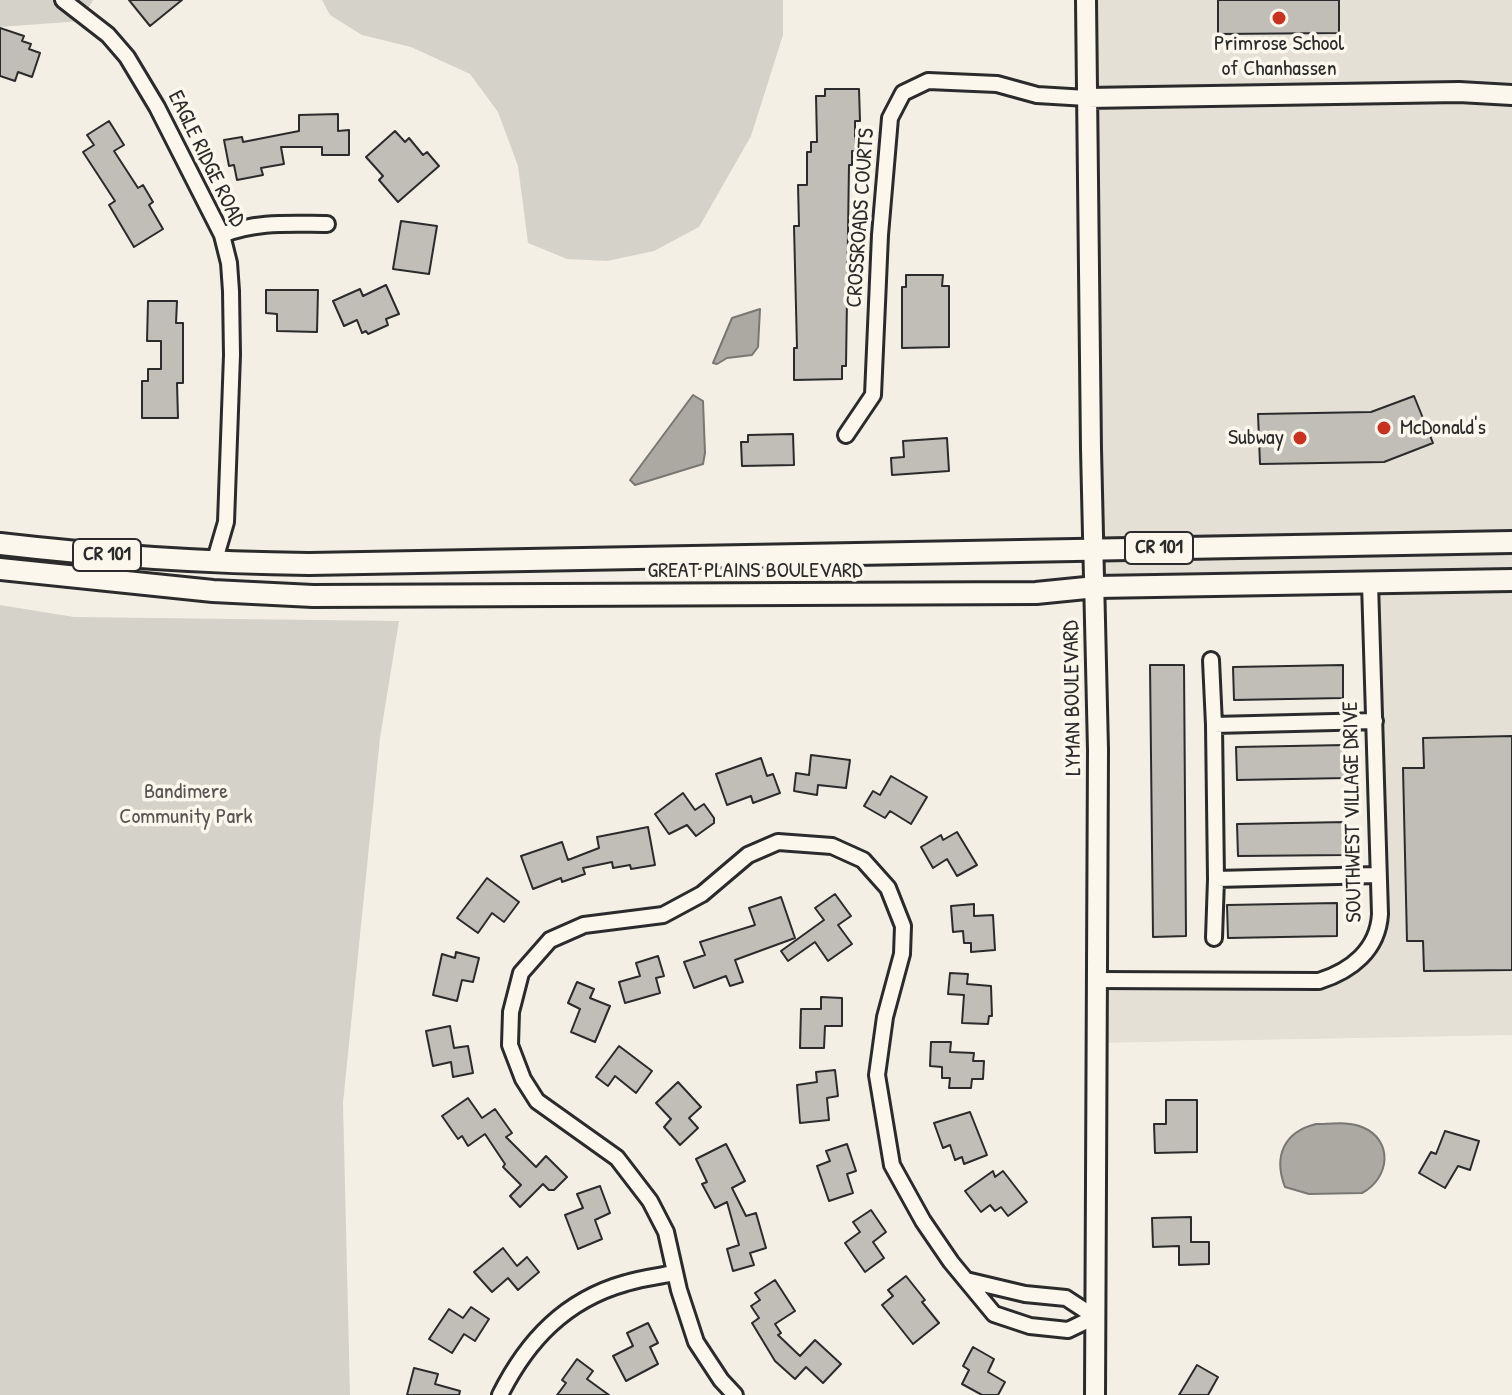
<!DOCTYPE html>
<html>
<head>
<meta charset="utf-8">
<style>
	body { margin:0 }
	canvas { display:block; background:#f3efe4 }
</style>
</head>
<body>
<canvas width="1512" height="1395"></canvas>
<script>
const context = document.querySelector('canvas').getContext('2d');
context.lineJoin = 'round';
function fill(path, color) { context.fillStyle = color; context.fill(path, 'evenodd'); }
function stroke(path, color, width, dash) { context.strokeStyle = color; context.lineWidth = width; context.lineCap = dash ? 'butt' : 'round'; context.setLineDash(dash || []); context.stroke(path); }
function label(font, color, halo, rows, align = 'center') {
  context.font = font + ' "Patrick Hand",sans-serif'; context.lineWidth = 7; context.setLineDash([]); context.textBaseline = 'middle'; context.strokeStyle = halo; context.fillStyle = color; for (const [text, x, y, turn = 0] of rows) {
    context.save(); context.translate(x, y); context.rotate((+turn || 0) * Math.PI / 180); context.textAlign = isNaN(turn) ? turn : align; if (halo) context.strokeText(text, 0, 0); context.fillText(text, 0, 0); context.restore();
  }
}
fill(new Path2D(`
	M1086,0H1512V1035L1097,1043ZM1369,583L1379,929L1333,977L1097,979L1096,588Z`), '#e4e0d6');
fill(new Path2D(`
	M0,0H93L81,21L0,27Z
	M322,0H783V35L751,136L699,227L654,251L607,261L567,259L528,243L518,166L498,112L470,74L411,47L362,35L330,15Z
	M0,605L74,617L399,621L380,738L343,1103L350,1395H0Z`), '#d5d2c9');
const water = new Path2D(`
	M760,309L758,347L752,355L727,358L717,364L713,363L732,318Z
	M693,395L703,401L705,453L703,464L635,485L630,480Z
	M1316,1124C1330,1124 1349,1121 1362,1127C1394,1140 1390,1178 1362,1193L1309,1194L1285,1187C1273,1156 1284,1132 1316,1124Z`);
fill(water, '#aca9a2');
stroke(water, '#787772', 2);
const building = new Path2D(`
	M129,0H182L150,26Z
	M1218,0H1339V33L1218,34Z
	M0,28L24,36L22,41L31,44L29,49L40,53L32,77L18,72L15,81L0,76Z
	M825,89H859L860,121H855V151H852V165H849L846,366H842V379L794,380V348H797L794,226H799L798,185H807V152H811V142H817L816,96H825Z
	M338,114V131L349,130V155H322V147H281L284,164L261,168L263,175L237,180L234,165L229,166L224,140L242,137L243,142L299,131V115Z
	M109,121L124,145L114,151L138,188L143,185L153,202L149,205L163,229L134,247L109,205L115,201L83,152L94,145L87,135Z
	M395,131L405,142L409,138L423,155L427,152L439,166L398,202L379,180L383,176L366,157Z
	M401,221L437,226L429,274L393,269Z
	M906,275H943L942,286H949V347L902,348V287H906Z
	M386,285L399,314L386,319L388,325L368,334L366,331L362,333L357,320L344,326L333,301L360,289L363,296Z
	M266,290H318L317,332L277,331V314L266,313Z
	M148,301H177L176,323H183V383H177L178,418H142V381H148V369H161V341H147Z
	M1414,396L1433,443L1384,462L1260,464L1258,414L1371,412Z
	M793,434L794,465L742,466L741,442H748V435Z
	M947,438L949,471L892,475L891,458L904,457L903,441Z
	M1150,665H1184L1186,936L1153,937Z
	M1343,665V698L1234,700L1233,667Z
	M1512,736V970L1424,971L1423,941H1407L1403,768H1424L1423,738Z
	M1346,745L1347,778L1237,780L1236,747Z
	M811,755L850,760L846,788L818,785L817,795L794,791L796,773L809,775Z
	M761,758L767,776L773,774L780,793L753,803L751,796L727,805L716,774Z
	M891,776L927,797L911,824L890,811L885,818L864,806L873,791L880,795Z
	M683,793L695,810L704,804L714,818V823L696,836L687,825L669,834L655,814Z
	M1347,822V855L1238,856L1237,824Z
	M648,827L655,865L631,869L630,865L613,868L612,862L583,868L585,874L562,882L561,878L533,889L521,856L562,842L568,860L599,848L597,837Z
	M957,832L977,865L957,876L947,859L933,868L921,847L941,835L943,840Z
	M487,878L519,902L504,922L492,913L478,933L457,918Z
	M835,894L851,916L838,925L852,944L828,961L815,942L788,961L781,951L824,920L815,908Z
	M781,897L795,938L735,960L743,982L730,986L726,976L694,988L684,962L705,955L700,942L755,925L749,908Z
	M1337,903V936L1228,938L1227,905Z
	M974,904V916L993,915L995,950L971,952V943H964L963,931L953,932L951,906Z
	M456,952L479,958L473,982L462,980L457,1001L433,995L442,954L455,958Z
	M658,956L664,976L656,978L660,993L625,1003L619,982L640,976L636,963Z
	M950,973L968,974L967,984L991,986L992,1016H989L988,1024L962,1023L964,995L948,994Z
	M577,982L594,989L590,998L610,1006L595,1042L571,1032L580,1009L568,1003Z
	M821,997L842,998V1026H825L824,1048H800L801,1009H821Z
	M450,1026L454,1048L468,1046L473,1073L453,1077L451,1062L433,1066L426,1031Z
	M931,1042H951L950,1052L974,1053L973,1061H984L983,1079H972L971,1088H949L950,1078H942V1067L930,1066Z
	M619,1046L652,1071L636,1093L615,1076L608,1086L596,1077Z
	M835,1070L838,1096L827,1098L829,1120L800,1123L797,1085L817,1082L816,1072Z
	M678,1082L701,1107L689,1118L698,1128L680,1145L664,1127L671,1119L656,1103Z
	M468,1098L482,1118L495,1109L512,1133L506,1137L536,1167L546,1156L567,1177L554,1190H549L543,1184L520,1207L510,1196L521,1185L503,1167L505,1164L485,1134L468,1146L462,1136L458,1139L442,1116Z
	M1166,1100H1197V1152L1155,1153L1154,1124H1166Z
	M970,1112L987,1155L964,1164L962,1157L955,1160L950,1145L943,1148L934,1123Z
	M1445,1131L1479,1141L1470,1170L1458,1166L1445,1188L1419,1173L1431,1152L1436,1154Z
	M726,1144L745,1181L732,1188L746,1216L756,1213L766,1248L750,1253L754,1265L733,1271L727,1249L739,1245L727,1202L715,1208L702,1184L707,1182L696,1159Z
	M847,1144L856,1171L847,1174L853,1193L829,1201L817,1166L830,1161L826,1151Z
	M993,1171L995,1177L1003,1171L1027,1202L1008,1216L1001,1207L995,1211L990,1205L981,1212L965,1191Z
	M600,1186L610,1213L595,1220L602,1239L578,1249L565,1215L583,1208L577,1194Z
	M871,1210L886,1232L873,1242L884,1258L865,1272L845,1243L860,1232L853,1222Z
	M1191,1217V1242H1209V1264L1179,1265V1246L1153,1247L1152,1218Z
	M503,1248L517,1266L527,1257L539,1272L518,1290L508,1278L492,1292L474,1272Z
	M906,1276L925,1300L922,1302L939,1323L913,1344L882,1305L893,1296L888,1290Z
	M775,1280L795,1311L775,1324L781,1333L778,1335L800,1356L815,1340L841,1364L823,1383L806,1367L795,1379L775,1361L752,1323L759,1318L751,1306L760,1300L755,1293Z
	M471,1307L489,1319L475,1341L464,1334L452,1353L429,1339L449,1309L463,1318Z
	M648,1323L658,1343L650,1347L658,1364L626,1381L613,1356L633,1346L627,1333Z
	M973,1347L994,1359L988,1372L1005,1382L998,1395H982L962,1384L969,1370L963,1366Z
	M577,1359L593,1371L587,1379L609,1395H557L566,1383L562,1380Z
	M1197,1365L1218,1377L1208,1395H1179Z
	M414,1368L438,1374L435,1384L460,1391L459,1395H407Z`);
fill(building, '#c0beb6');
stroke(building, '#2b2b2b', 2);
const street = new Path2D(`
	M63,0L108,35L127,57L157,107L222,235L229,263L231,291L232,355L226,522L214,563
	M222,235C256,221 291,224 327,224
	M846,435L873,395L880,235L890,118L903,93L928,81L997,84L1037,95L1087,98
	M1211,660L1214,725
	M1375,721L1214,725L1216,879L1378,875
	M1214,938L1216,879
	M1097,980L1319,981C1351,971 1378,950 1380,914L1370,583
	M966,1280L1025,1294L1066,1298L1095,1317
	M500,1395C527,1341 565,1300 626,1283C642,1278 659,1276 675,1273
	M735,1395L721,1380L696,1342L679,1290L666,1232L650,1201L617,1158L537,1101L523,1079L510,1045L511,1012L521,973L550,940L584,925L663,915L702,894L748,855L778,842L832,846L863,860L888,888L903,926L902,954L885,1017L877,1075L892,1165L923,1221L951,1262L994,1314L1030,1326L1068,1330L1095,1317`);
const secondary = new Path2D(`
	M1086,0L1091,449L1098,750L1095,1395
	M1087,98L1459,92L1512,95`);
const primary = new Path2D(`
	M0,544C103,556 206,563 309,564L1512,542
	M0,569L213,591L313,596L1036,593L1096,587L1512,580`);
stroke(street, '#2b2b2b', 20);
stroke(secondary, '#2b2b2b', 24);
stroke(primary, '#2b2b2b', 26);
stroke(street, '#fbf7ec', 14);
stroke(secondary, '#fbf7ec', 18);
stroke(primary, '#fbf7ec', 20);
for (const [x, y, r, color] of [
	[1279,18,8,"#c8321e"],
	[1384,428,8,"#c8321e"],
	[1300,438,8,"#c8321e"]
]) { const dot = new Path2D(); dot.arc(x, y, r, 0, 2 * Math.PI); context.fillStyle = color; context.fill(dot); stroke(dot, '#fbf7ec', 3); }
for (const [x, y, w] of [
	[1159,548,68],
	[107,555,68]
]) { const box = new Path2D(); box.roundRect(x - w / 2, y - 16, w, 32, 6); context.fillStyle = '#fbf7ec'; context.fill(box); stroke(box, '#2b2b2b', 2); }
label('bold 20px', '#2b2b2b', null, [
	["CR 101",1159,548],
	["CR 101",107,555]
]);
label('22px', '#2b2b2b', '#fbf7ec', [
	["Primrose School",1279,44],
	["of Chanhassen",1279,69],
	["McDonald's",1400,428,"left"],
	["Subway",1284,438,"right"]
]);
label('22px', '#2b2b2b', '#fbf7ec', [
	["EAGLE RIDGE ROAD",206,159,64],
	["CROSSROADS COURTS",861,218,-86],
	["GREAT PLAINS BOULEVARD",755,571],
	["LYMAN BOULEVARD",1073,698,-91],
	["SOUTHWEST VILLAGE DRIVE",1353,812,-91]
]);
label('22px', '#565552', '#fbf7ec', [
	["Bandimere",186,792],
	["Community Park",186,817]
]);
</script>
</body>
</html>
